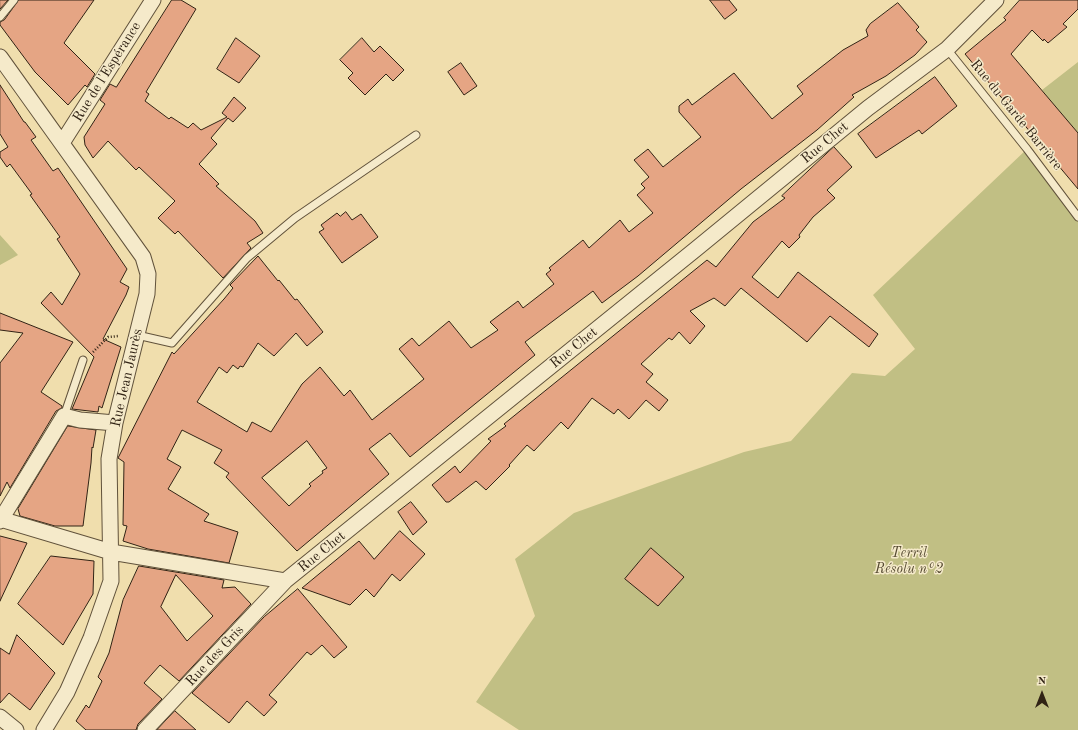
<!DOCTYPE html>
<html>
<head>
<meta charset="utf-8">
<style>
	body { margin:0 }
	#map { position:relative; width:1078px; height:730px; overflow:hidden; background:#f0dead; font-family:"Old Standard TT",serif }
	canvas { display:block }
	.north { position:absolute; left:1022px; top:674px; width:40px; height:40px; -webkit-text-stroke:3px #f5eaca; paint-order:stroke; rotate:0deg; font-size:11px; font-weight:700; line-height:16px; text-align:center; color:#312315 }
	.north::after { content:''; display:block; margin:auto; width:14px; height:18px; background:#312315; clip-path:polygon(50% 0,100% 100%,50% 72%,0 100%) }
</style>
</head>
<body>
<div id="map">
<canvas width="1078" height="730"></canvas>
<div class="north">N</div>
</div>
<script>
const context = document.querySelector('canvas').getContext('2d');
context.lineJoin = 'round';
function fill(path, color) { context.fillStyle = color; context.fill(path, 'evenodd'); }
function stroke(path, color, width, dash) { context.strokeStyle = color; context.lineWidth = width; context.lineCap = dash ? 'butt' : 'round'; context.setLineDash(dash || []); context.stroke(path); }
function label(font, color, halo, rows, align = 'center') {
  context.font = font + ' "Old Standard TT",serif'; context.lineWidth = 3; context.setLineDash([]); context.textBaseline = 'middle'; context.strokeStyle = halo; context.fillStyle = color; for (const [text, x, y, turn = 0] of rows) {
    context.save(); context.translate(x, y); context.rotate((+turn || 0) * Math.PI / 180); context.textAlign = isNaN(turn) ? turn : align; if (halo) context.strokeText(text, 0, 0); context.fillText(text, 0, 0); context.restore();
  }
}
fill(new Path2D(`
	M1078,62V138L1042,90Z
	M1027,149L1078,215V730H519L476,702L535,616L515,559L574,513L744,452L791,441L852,373L885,376L915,349L873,295Z
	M0,235L18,255L0,265Z`), '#c1bf84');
const building = new Path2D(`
	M0,0H8L0,9Z
	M19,0H94L64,43L95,74L87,87L85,85L68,105L35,72L0,25V22L4,20Z
	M172,0H181L196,9L146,92L149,94L145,101L169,119L171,117L188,128L193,123L201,130L227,117L222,113L234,97L246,108L233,122L228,118L211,138L217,144L199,164L219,184L216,186L255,221L263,233L247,243L251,248L223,278L178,231L175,234L158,218L175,201L139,167L136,170L108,141L93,158L85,145L84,137L105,104L100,100L110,84L116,87Z
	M710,0H729L737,10L725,19Z
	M1020,0H1078V9L1063,24L1067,27L1048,43L1044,39L1043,41L1032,30L1011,54L1078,133V189L965,54L1006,20L1004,18Z
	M898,3L919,27L916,30L927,42L915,55L886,76L852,95L854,97L817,130L741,189L638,276L602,303L593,291L525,342L535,355L410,457L390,433L369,449L389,474L297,551L226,477L229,473L214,463L222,450L182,430L167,459L181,467L168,489L209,514L204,521L238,532L229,563L148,549L123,541L127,526L123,525L124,462L118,458L172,352L174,354L224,299L233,288L230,285L258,256L278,281L279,280L295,300L297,299L323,332L307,346L296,333L274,356L258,343L243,367L240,366L238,369L233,365L227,373L219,367L197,402L247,432L252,422L271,432L302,384L320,367L344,396L350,390L372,420L424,379L399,349L412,338L419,346L449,321L471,348L498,330L490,322L518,301L523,308L554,284L546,274L551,270L549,268L583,240L589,248L620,220L629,232L653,213L637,195L645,188L641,184L649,177L634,160L648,149L663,167L701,137L679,112V106L688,99L692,105L734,73L772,119L803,94L797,86L843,50L868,36L866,30L870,24ZM307,441L327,468L322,471L323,473L309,484L311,486L289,506L262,478Z
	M236,38L260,56L239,83L217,69Z
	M362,38L374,52L380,46L404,70L393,81L386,74L365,95L348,78L353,73L340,60Z
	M461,63L477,86L464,95L448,72Z
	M935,77L957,106L922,134L919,130L876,158L858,134Z
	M0,85L24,122H25L36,137L31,140L53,171L58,168L127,269L120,282L129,287L126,295L103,339L121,347L102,408L99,406L98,412L72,409L94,357L41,303L51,292L62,305L80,274L57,239L60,237L30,195L32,194L10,164L7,167L0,157V152L8,147L0,134Z
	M834,147L852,167L827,190L835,198L813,217L799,235L800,237L789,248L782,241L752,277L778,298L798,272L878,334L869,347L830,316L807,342L741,288L725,306L714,298L690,311L705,326L690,344L679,332L672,340L669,338L641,364L653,374L646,382L668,400L659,411L646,400L629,419L618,409L614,414L592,398L568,429L561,422L534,451L527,445L509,465L510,466L486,490L476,481L449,502H446L432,485L455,466L460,473L491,441L488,439L506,426L504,424L707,260L716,267L753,222L785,198L782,196Z
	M346,212L352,220L361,214L378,237L342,263L319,232L324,229L321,225L337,213L340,216Z
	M0,313L73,342L41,392L62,406V408L56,411L10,488L7,482L0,496V363L23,333L0,330Z
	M68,426L96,430L93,448L92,447L91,463L83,526H55L20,516L18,509Z
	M411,502L427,522L413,535L398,512Z
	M400,531L425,554L400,581L392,574L374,597L366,589L350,605L302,588L359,541L374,559Z
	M0,536L27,543L0,601Z
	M651,548L684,577L658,606L625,579Z
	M51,556L94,561L93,594L63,645L18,604Z
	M139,566L224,580L222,588L235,587L251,604L179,681L160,665L144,683L162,699L138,724L136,730H86L76,721L86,705L89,708L102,681L98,677L109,653L123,600ZM176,575L213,616L187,641L161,607Z
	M298,589L347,647L334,658L322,645L311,655L307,652L269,695L277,702L264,716L247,701L229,723L192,693L264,617Z
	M17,635L55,673L30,710L9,693L0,703V648L9,654Z
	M175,711L196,730H157Z`);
fill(building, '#e5a584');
stroke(building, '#312315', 1);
const service = new Path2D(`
	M0,17L14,0
	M947,49L1027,149L1078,217
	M137,335L172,343L247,258L295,218L416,135
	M64,416L83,360`);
const minor = new Path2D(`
	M0,57L143,257L148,274L147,294L115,423L109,459L111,581L91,638L67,692L44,730
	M62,143L153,0
	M0,519L111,552L285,581L696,249L868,108L947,49L996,0
	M0,521L64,416L80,420L115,423
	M0,717L16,730
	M145,730L285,581`);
stroke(service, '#61523b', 9);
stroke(minor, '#61523b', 17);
stroke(new Path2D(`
	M93,352L108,337L119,336`), '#312315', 2.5, [1, 2]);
stroke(service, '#f5eaca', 7);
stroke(minor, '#f5eaca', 15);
label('14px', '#312315', '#f5eaca', [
	["Rue de l'Espérance",107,72,-58],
	["Rue du Garde Barrière",1016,115,51],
	["Rue Chet",825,143,-40],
	["Rue Chet",574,348,-39],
	["Rue Jean Jaurès",127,378,-77],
	["Rue Chet",322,552,-39],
	["Rue des Gris",215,656,-47]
]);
label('italic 14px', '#554a31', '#f5eaca', [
	["Terril",909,553],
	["Résolu n°2",909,569]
]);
</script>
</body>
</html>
